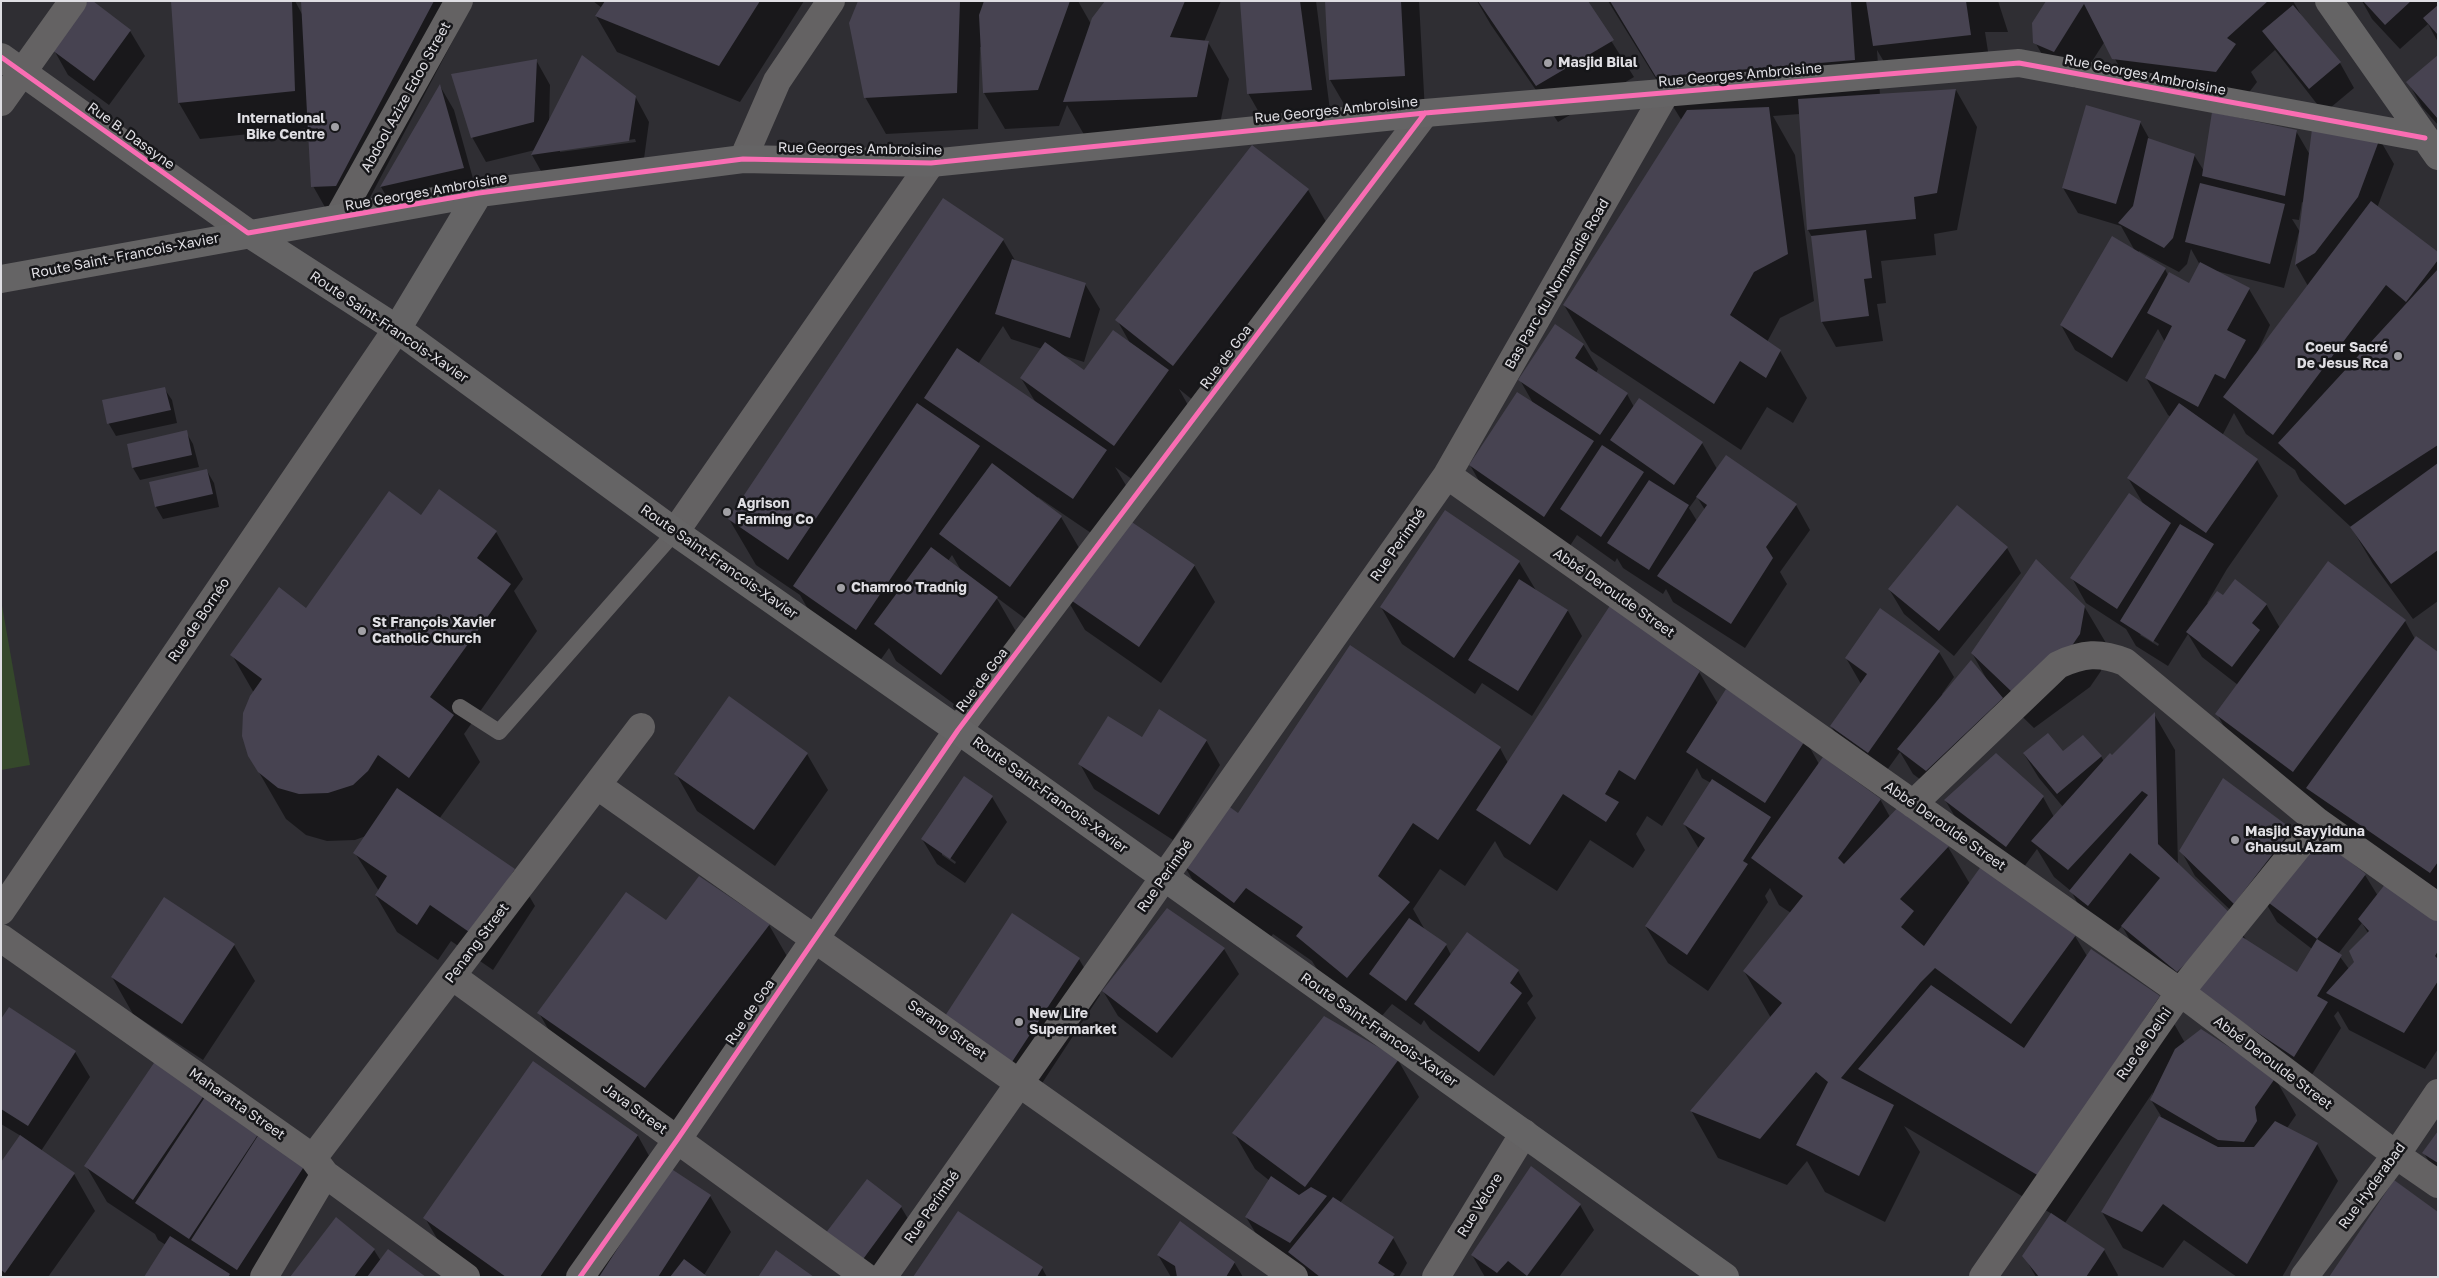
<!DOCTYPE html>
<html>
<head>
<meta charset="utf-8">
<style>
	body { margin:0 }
	#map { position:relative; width:2439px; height:1278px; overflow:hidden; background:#2f2e33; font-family:"Golos Text",sans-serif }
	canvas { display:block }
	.frame { position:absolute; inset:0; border:2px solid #dfdee3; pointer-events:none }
</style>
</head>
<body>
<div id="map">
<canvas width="2439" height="1278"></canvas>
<div class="frame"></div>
</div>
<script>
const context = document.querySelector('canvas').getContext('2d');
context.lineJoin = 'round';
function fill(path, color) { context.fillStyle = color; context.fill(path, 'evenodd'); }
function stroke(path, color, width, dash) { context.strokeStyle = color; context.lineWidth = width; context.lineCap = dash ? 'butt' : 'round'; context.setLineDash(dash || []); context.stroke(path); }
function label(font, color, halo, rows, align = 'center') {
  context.font = font + ' "Golos Text",sans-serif'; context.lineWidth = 5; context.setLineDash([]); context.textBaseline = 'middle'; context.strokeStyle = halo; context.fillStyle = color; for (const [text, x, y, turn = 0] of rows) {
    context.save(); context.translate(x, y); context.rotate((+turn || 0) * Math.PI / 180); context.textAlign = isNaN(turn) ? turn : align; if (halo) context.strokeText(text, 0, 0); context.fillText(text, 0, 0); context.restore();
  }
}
fill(new Path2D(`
	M1,600L30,765L1,770Z`), '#35482b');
fill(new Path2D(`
	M91,1L130,31L145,56L109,105L68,75L54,50Z
	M178,1H295L303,16L302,1H457L466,16L357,222L334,223L313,186L309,128L200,139L179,103Z
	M593,1H804L740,102L617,52L596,16L602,8Z
	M859,1H1078L1091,24L1106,1H1221L1204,42H1208L1229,79L1218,134L1086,138L1067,105L1059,126L1005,129L984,93L982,47H980L978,129L886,134L865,97Z
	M1242,1H1316L1332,126L1269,130L1248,93Z
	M1326,1H1419L1425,112L1351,116L1330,80Z
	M1477,1H1586L1634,77L1558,122L1491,25Z
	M1608,1H1998L2008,32H1985L1991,71L1896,82L1877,50L1880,95L1956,90L1977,127L1957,230L1934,234L1936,255L1881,261L1886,303L1877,304L1883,341L1836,347L1822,322L1812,237L1808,230L1800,114L1773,116L1795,155L1814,301L1780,318L1767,342L1780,351L1807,398L1793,423L1767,407L1741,450L1591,351L1564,305L1682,121Z
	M2047,1H2174L2176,4L2179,1H2293L2304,20L2340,63L2354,88L2324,113L2275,50L2251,72L2257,82L2237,108L2135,95L2105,41L2075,88L2056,79L2035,42Z
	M2362,1H2438V42L2428,24L2400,49L2372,19Z
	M2438,57V125L2422,107L2408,82Z
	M536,60L550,85L549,123L635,96L649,122L643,166L546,180L532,155L535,150L486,162L472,137ZM635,139L636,142L560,152V150Z
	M440,86L454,110L477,193L395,211L381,187Z
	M2140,122L2150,140L2194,155L2204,171L2296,131L2310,155L2380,140L2394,164L2377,208L2438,254V601L2413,619L2373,564L2351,527L2300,480L2295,470L2246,434L2234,413L2222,436L2257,460L2278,496L2227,569L2207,603L2223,597L2266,604L2280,628L2405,621L2415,639L2438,653V905L2238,751L2217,714L2238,685L2202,657L2188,634L2168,666L2136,646L2126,629L2086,603L2072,578L2144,505L2128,478L2171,417L2168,415L2146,378L2165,342L2158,329L2127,382L2075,350L2061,325L2135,251L2121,226L2078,213L2063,188ZM2302,202L2304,203L2300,232L2292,219L2299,220ZM2299,232L2300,233L2296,265L2308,286L2255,357L2270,325L2249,289L2216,271L2284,288ZM2191,249L2200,265L2190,284L2168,275L2165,269L2138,253L2139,251L2179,272L2187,264ZM2142,633L2159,644L2158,646L2140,635Z
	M1252,146L1308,190L1329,227L1194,401L1179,389L1189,407L1136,482L1115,467L1127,487L1094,535L1038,497L1037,499L1061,517L1082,553L1031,623L996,597L1018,635L962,710L896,661L889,648L877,665L816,623L800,595L756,565L729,519L1003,240L1016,262L1085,284L1100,309L1084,362L1062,355L1085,372L1130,343L1117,320ZM1003,326L1011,339L1042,349L1021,378L1036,403L978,364ZM952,555L962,572L948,561Z
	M1583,344L1598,369L1596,373L1627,394L1634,407L1702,443L1717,469L1796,505L1810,530L1780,572L1787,584L1745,648L1673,602L1666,589L1663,594L1623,568L1617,558L1615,562L1577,535L1566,552L1491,502L1470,465L1533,403L1520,380ZM1697,497L1705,510L1697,521L1689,508Z
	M164,388L172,400L177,423L116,436L109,424L104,401Z
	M186,432L193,444L199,467L140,480L133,468Z
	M207,471L214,483L219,507L163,519L156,507L150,483Z
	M421,516L496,532L523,579L514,591L537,631L464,734L480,762L439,819L514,870L535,906L493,970L451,941L438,960L397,932L376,896L379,891L355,853L366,836L355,840L327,841L306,835L286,819L249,755L254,693L232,655L306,609Z
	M2007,548L2021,573L1954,656L1904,614L1889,589Z
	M1519,562L1537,592L1568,611L1582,636L1532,716L1482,683L1475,694L1402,644L1381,607Z
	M1194,565L1215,602L1161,683L1085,630L1064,594Z
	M2084,606L2106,643L2101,671L2090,687L2034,728L2004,699L1941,795L1913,774L1900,752L1882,777L1846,751L1831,726L1861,684L1846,658L1939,652L1954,677L1942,694L1943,695L1986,678L1972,653Z
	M1699,672L1718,704L1805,739L1819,764L1880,799L1890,817L1903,804L1948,847L1970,884L2075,936L2087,956L2159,997L2185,1043L2275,1078L2296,1115L2287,1128L2317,1144L2338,1181L2282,1277H2237L2184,1240L2163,1268L2123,1248L2102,1212L2161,1116L2151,1100L2153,1092L2065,1223L2104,1250L2118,1275L2117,1277H2036L2024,1256L2052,1214L1904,1126L1920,1152L1885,1222L1825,1192L1807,1161L1787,1185L1718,1158L1692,1112L1771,1018L1744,971L1791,913L1779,905L1770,888L1765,896L1768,902L1708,991L1668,963L1646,927L1699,849L1684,824L1711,783L1702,778L1697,768L1662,826L1647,816L1636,834L1645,850L1633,868L1590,840L1557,891L1504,857L1495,841L1465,886L1440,869L1413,909L1425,930L1446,945L1451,955L1518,971L1533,996L1527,1003L1536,1018L1494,1076L1430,1029L1424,1020L1421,1025L1392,1004L1375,1024L1325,982L1312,961L1273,934L1262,949L1211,912L1184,865L1238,814L1500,748L1508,763Z
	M2154,714L2175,750L2178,865L2233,918L2246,940L2297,974L2312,949L2277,922L2267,905L2249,928L2195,876L2181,851L2291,830L2305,854L2365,875L2378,896L2438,922V1049L2425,1069L2349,1030L2338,1011L2334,1016L2341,1028L2308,1081L2143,963L2122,926L2109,942L2091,928L2071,891L2054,877L2037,849L2021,871L1960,825L1945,800L2043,797L2054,817L2063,807L2039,778L2024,754L2063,753L2101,756L2104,762L2112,757ZM2362,923L2368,933L2355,962L2349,969L2338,954Z
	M1142,739L1206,740L1220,765L1173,840L1094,789L1080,764Z
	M807,754L828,790L775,866L697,811L676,774Z
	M964,778L992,797L1007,822L965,883L937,864L922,839ZM942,852L956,862L955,864L942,855Z
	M700,877L769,925L796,972L672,1134L566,1060L539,1013L667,922Z
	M234,945L255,981L203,1060L133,1014L112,977Z
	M1224,949L1239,974L1172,1058L1118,1016L1103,991Z
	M1079,959L1100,995L1031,1100L944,1019Z
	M1,1021L75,1052L90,1077L41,1151L74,1174L95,1211L48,1277H1V1164L21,1136L1,1124Z
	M158,1059L306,1163L321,1188L263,1277H146L166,1245L158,1240L155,1234L107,1202L86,1166Z
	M1398,1060L1419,1097L1340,1203L1393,1238L1407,1263L1399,1277H1304L1261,1242L1246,1217L1270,1181L1255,1169L1234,1133Z
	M534,1063L638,1136L663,1181L710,1196L731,1232L704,1275L705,1277H469L452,1264L425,1218Z
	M2438,1133V1177L2424,1153Z
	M867,1180L901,1207L916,1232L882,1277L841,1259Z
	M1580,1205L1594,1230L1559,1277H1485L1472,1255Z
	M336,1219L374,1250L381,1261L423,1277H292Z
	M1158,1255L1234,1262L1243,1277H1171Z
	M1042,1268L1047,1277H914Z`), '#0007');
fill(new Path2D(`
	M88,1H93L131,30L94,81L52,50Z
	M171,1H292L295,91L178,103Z
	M301,1H434L336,186L311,187Z
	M605,1H760L719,66L595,16Z
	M858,1H960L957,93L864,98L849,23Z
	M984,1H1070L1038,90L983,93L979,15Z
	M1105,1H1185L1170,37L1209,41L1197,97L1063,102L1092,18Z
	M1240,1H1300L1312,90L1247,94Z
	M1325,1H1401L1405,76L1329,80Z
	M1478,1H1588L1614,40L1536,86Z
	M1610,1H1851L1855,60L1656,77Z
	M1866,1H1966L1971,35L1873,46Z
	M2046,1L2176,2L2268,1L2227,38L2236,44L2216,72L2112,59L2084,4L2054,52L2033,43L2032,23Z
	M2363,1H2411L2385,25Z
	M2293,5L2341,62L2309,89L2262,31Z
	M2438,5V35L2423,18Z
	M582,55L636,96L629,141L531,155Z
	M2438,55V119L2406,82Z
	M537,59L534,122L471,138L451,74Z
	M440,84L464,168L380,187Z
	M1956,89L1937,193L1914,197L1916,219L1807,230L1798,99Z
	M2086,105L2141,121L2116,204L2062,188Z
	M1769,107L1788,254L1754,272L1730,315L1781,350L1766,378L1740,361L1714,404L1563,305L1687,110Z
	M2212,112L2297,130L2285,196L2202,176Z
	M2312,129L2380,138L2358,197L2315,253L2295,265Z
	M2148,138L2195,154L2173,238L2164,248L2118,223L2133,206Z
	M1252,145L1309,189L1173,366L1115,320Z
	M2200,183L2285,204L2270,264L2185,242Z
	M943,198L1004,239L788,560L728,519Z
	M2371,201L2438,252V260L2406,302L2386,285L2273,435L2223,397Z
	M1866,230L1872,278L1864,279L1869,316L1821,322L1811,236Z
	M2112,236L2166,268L2112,358L2060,325Z
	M1012,259L1086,283L1070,338L995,314Z
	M2200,262L2250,288L2227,330L2246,340L2225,379L2215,374L2198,407L2145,378L2172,326L2147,313L2169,272L2189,283Z
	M2438,269V445L2345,505L2278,443Z
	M1555,324L1584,344L1575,358L1628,393L1600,435L1518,380Z
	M1113,330L1169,370L1114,446L1020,378L1045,342L1084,370Z
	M957,348L1107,450L1073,499L924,398Z
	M165,387L171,410L107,424L102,400Z
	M1517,392L1594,441L1544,517L1469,465Z
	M1639,398L1703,442L1674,485L1610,440Z
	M917,403L980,446L856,630L793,586Z
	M2179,403L2258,459L2206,533L2127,478Z
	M187,430L192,455L132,468L127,444Z
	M1602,445L1644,472L1601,537L1560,509Z
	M1726,455L1797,504L1766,547L1773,558L1731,624L1657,576L1707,505L1696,497Z
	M992,463L1062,516L1010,587L939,534Z
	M2438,463V550L2391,584L2350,527Z
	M207,469L213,494L155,507L149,482Z
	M1649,480L1689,505L1649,570L1607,543Z
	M439,489L497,531L477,558L511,584L430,697L454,715L409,778L378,755L368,771L353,785L328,793L299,794L278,788L258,772L248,756L242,736L243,713L250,696L262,679L230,655L279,587L306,608L389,491L421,515Z
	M2129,493L2171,523L2117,609L2070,578Z
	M1957,505L2008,547L1939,631L1888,589Z
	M1445,510L1520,561L1454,658L1380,607Z
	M1117,512L1195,565L1139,647L1062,594Z
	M2180,524L2214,544L2153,642L2120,621Z
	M931,547L998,597L941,675L874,624Z
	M2036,559L2085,606L2080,634L2069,650L2012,692L1971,653Z
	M2328,561L2406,620L2293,772L2215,714Z
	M1519,579L1568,610L1518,691L1468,660Z
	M2235,579L2267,604L2252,623L2260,630L2232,667L2186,632L2217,591L2223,595Z
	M1611,604L1700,671L1635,780L1619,770L1605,794L1619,802L1606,822L1563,794L1530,845L1476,810Z
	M1880,608L1940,651L1868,753L1830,726L1867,674L1845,658Z
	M2416,636L2438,652V862L2430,873L2306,788Z
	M1350,645L1501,747L1438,840L1413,823L1378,876L1410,902L1347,978L1296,936L1303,927L1246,888L1234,903L1183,865L1227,805L1238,813Z
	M1971,660L2003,698L1926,771L1897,749Z
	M1726,689L1806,739L1765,803L1686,752Z
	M729,696L808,753L754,830L674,774Z
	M1159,709L1207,740L1159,815L1078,764L1108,716L1142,737Z
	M2155,712L2158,844L2234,917L2177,972L2121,926L2160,878L2130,853L2088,906L2069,891L2148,795L2142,791L2068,870L2031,841L2110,753L2112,755Z
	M2048,733L2063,751L2083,735L2102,756L2057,794L2023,753Z
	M1996,753L2044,796L2006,847L1944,800Z
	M1823,757L1881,799L1838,858L1844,864L1903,802L1949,846L1900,899L1914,911L1901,927L1924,946L1982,865L2076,935L2011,1024L1935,968L1921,982L1841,1078L1894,1105L1859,1176L1796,1145L1828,1082L1816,1072L1760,1139L1690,1111L1782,1003L1743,971L1803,896L1751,858Z
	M964,776L993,796L950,859L921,839Z
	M2223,778L2292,829L2234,904L2179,851Z
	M1712,779L1771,817L1743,861L1748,864L1687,955L1645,926L1705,838L1683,824Z
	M397,788L515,869L472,934L430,905L417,925L375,895L387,876L353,853Z
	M2317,836L2366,874L2317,939L2261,897Z
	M699,876L770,924L645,1088L537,1013L626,892L666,920Z
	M2386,883L2438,920V951L2435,956L2438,959V981L2404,1033L2326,993L2354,962L2349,951L2369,931L2358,919Z
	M164,897L235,944L182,1024L111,977Z
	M1167,908L1225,948L1157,1033L1102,991Z
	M1012,913L1080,958L1010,1065L943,1019Z
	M1409,918L1447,944L1406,1001L1369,974Z
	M2233,931L2297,972L2317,939L2342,955L2317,996L2328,1002L2294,1057L2194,990Z
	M1467,932L1519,970L1510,983L1522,993L1479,1052L1414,1004Z
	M2091,949L2160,996L2039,1176L1858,1069L1931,985L2024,1048Z
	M9,1007L76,1051L28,1126L1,1109V1019Z
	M1324,1016L1399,1059L1305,1187L1232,1133Z
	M2201,1029L2276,1077L2255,1107L2257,1121L2244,1142L2218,1140L2150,1100L2175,1049Z
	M158,1057L207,1091L133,1200L84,1166Z
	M533,1061L638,1135L540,1277H506L423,1218Z
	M207,1094L261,1130L189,1239L135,1203Z
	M2159,1116L2218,1147H2254L2275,1121L2318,1143L2247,1264L2163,1204L2142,1232L2101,1212Z
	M261,1131L307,1162L237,1270L191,1240Z
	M2438,1131V1163L2422,1153Z
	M20,1135L75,1173L5,1273L1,1270V1162Z
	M1531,1166L1581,1204L1527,1276L1508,1261L1497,1273L1471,1255Z
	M670,1168L711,1195L658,1277H599Z
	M1271,1176L1299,1195L1311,1187L1327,1196L1290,1243L1245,1217Z
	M867,1179L902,1206L861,1262L825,1234Z
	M2394,1180L2438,1212V1277H2329Z
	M1333,1197L1394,1237L1378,1263L1395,1274L1392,1277H1320L1288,1252Z
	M958,1211L1043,1267L1037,1277H913Z
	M2051,1213L2105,1249L2086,1277H2039L2022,1256Z
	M336,1217L375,1249L354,1277H290Z
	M1180,1221L1235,1262L1226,1277H1177L1175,1266L1157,1255Z
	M170,1236L230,1274L228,1277H144Z
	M388,1249L426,1277H367Z
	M776,1250L814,1277H758Z
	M684,1259L708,1277H670Z`), '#474351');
stroke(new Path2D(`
	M460,707L499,732L675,532`), '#646263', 16);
stroke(new Path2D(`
	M1,57L248,233
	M1,102L73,1
	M743,159L777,81L831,1
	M338,218L459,1
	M1447,475L2180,992L2396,1155L2438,1184
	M675,532L931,163
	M598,786L1294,1277
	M1913,804L2058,665C2083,653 2100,652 2125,662L2318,822L2438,907
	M1,911L397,329
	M1,938L313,1158L325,1174L466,1277
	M452,976L866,1277
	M313,1158L641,727
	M264,1277L325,1174
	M580,1277L677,1140L958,730L1425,113
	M883,1277L1447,475L1666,92
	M1436,1277L1524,1133
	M1983,1277L2180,992L2318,822
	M2304,1277L2396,1155L2438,1093`), '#646263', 28);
stroke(new Path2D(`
	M2329,1L2438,156
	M248,233L397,329L675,532L958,730L1725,1277
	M1,279L479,193L743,159L931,163L1425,113L2019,63L2425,138
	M397,329L479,193`), '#656465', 28);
stroke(new Path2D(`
	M1,57L248,233L479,193L743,159L931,163L1425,113L2019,63L2425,138
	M580,1277L677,1140L958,730L1425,113`), '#f96db3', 5);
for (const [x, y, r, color] of [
	[1548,63,5,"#a1a0a5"],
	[335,127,5,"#a1a0a5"],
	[2398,356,5,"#a1a0a5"],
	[727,512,5,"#a1a0a5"],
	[841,588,5,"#a1a0a5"],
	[362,631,5,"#a1a0a5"],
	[2235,840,5,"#a1a0a5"],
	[1019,1022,5,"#a1a0a5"]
]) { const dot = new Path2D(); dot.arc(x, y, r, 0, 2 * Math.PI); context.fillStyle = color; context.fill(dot); stroke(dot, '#161619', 2); }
label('bold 14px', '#dfdee3', '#161619', [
	["Masjid Bilal",1558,63],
	["International",325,119,"right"],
	["Bike Centre",325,135,"right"],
	["Coeur Sacré",2388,348,"right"],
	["De Jesus Rca",2388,364,"right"],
	["Agrison",737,504],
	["Farming Co",737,520],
	["Chamroo Tradnig",851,588],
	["St François Xavier",372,623],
	["Catholic Church",372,639],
	["Masjid Sayyiduna",2245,832],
	["Ghausul Azam",2245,848],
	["New Life",1029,1014],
	["Supermarket",1029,1030]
], 'left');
label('14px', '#dfdee3', '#161619', [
	["Rue Georges Ambroisine",1740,75,-5],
	["Rue Georges Ambroisine",2145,75,11],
	["Abdool Azize Edoo Street",406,97,-61],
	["Rue Georges Ambroisine",1336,110,-6],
	["Rue B. Dassyne",131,136,36],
	["Rue Georges Ambroisine",860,149,1],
	["Rue Georges Ambroisine",426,192,-10],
	["Route Saint- Francois-Xavier",125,256,-11],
	["Bas Parc du Normandie Road",1557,284,-60],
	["Route Saint-Francois-Xavier",389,327,34],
	["Rue de Goa",1226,357,-53],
	["Rue Perimbé",1398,545,-55],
	["Route Saint-Francois-Xavier",719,562,35],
	["Abbé Deroulde Street",1614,593,35],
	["Rue de Bornéo",199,620,-56],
	["Rue de Goa",982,680,-53],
	["Route Saint-Francois-Xavier",1050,795,36],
	["Abbé Deroulde Street",1945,826,35],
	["Rue Perimbé",1165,876,-55],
	["Penang Street",477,943,-53],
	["Rue de Goa",750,1012,-56],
	["Serang Street",947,1030,35],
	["Route Saint-Francois-Xavier",1379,1030,35],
	["Rue de Delhi",2144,1044,-55],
	["Abbé Deroulde Street",2273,1063,37],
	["Maharatta Street",237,1104,35],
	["Java Street",635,1109,36],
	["Rue Hyderabad",2372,1186,-54],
	["Rue Velore",1480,1205,-58],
	["Rue Perimbé",932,1207,-55]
]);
</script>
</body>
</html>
